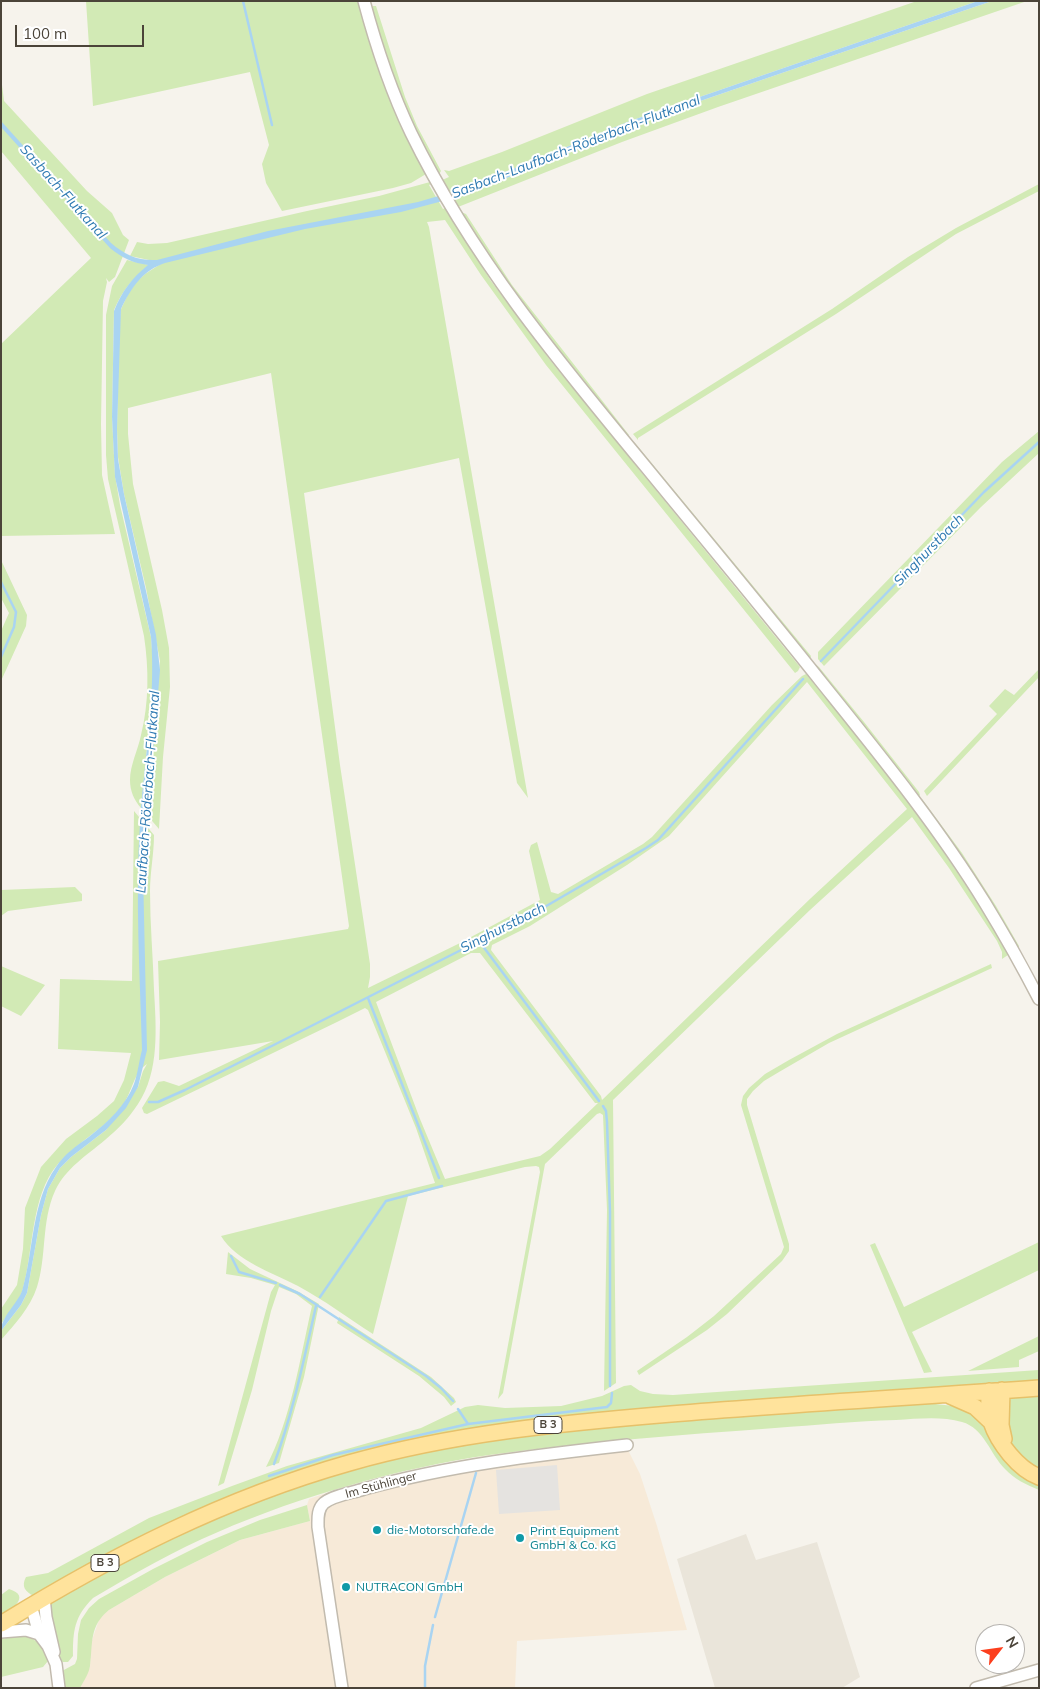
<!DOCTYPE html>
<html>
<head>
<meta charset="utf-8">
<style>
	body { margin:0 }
	#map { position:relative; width:1040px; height:1689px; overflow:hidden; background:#f6f3ec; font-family:Mulish,sans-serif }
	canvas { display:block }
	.frame { position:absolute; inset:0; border:2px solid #4b4439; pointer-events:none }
	.north { position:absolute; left:975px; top:1624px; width:50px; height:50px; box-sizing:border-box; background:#fff; border:1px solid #b7b4b0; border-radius:50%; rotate:60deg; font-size:14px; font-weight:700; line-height:20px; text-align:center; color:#4b4439 }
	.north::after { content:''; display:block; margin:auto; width:18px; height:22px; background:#fc3f1d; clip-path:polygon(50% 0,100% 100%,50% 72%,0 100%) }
	.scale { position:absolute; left:15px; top:25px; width:129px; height:22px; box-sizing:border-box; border:2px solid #4b4439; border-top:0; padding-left:6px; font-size:15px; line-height:18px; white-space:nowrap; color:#4b4439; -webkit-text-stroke:4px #fff; paint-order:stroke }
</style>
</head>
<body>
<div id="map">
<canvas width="1040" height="1689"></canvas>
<div class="frame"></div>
<div class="north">N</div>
<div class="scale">100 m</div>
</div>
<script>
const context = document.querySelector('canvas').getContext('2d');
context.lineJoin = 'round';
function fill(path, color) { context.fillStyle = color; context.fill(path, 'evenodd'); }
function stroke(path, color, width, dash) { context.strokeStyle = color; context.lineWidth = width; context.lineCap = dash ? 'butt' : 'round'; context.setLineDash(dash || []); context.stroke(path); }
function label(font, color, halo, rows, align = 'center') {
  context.font = font + ' Mulish,sans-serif'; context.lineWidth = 4; context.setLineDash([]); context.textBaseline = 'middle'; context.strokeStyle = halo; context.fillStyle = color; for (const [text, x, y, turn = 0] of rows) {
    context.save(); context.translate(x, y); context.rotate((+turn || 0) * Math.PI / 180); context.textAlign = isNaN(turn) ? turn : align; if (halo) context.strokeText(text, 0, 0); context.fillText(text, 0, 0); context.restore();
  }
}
fill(new Path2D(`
	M746,1534L756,1560L817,1542L860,1677L842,1688H715L677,1559Z`), '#eae5da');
fill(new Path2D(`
	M608,1441L625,1444L640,1474L657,1526L687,1630L517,1641L515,1688H80L90,1667L91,1643L100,1617L109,1610L165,1577L240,1540L310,1521L307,1505L309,1499L344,1487L416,1469L488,1455Z`), '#f7ead8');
fill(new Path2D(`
	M86,1H359C374,61 397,120 426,174L411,183L393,188L282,211L266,183L262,164L269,145L250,72L93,106Z
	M917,1H978L630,121L469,187L448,194L440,181L449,177L444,170L449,171L502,152L647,94Z
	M992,1H1027L718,107L622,142L458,207L450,199L509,177L674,110Z
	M373,6H376L405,97L417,126L441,171L438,176L407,120L371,9Z
	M1,77L4,101L87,191L112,213L123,235L129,240L115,277L109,282L106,278L107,282L103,301L101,424L102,475L115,534L1,536V344L91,258L1,151Z
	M430,182L431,184L429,185L443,209L445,208L491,281L550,360L800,667L798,671L795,673L546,365L481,275L445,220L427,222L429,227L528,798L517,783L459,458L304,493L340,765L370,964V977L368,988L458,944L540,900L529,851L531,845L537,842L551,892L558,894L643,844L652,837L772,705L802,676L806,674L859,738L929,830L993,926L1008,952V955L1002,959V952L997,941L949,868L912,817L810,910L613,1100L616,1383L604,1391L607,1210L603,1115L600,1113L597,1114L545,1164L503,1393L498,1399L540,1172L539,1167L536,1166L525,1167L408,1196L373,1334C348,1318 324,1300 298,1286C272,1272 237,1262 221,1236L435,1183L416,1128L368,1010L365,1008L337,1022L147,1114L144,1113L142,1108L158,1082L164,1081L179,1086L273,1041L159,1060L160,1022L158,961L348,929L349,926L271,373L128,408V434L133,484L162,610L169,648L170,687L163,757L159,829L147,815L160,661L146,588L124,494L118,457L117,429L119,327L121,309L128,294L136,282L145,274L159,265L157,260H149L130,256L137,242L148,244L167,243L307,211L379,196ZM807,682L907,809L811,898L602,1100L601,1096L491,950L492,945L530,926L627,865L669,836ZM471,953H480L595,1103H598L550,1149L540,1156L445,1179L420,1119L376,1002Z
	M1039,184V191L956,234L836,314L638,438V440L633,434L832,309L908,257L956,228Z
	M461,212L466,214L512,285L629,435L627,436L534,325Z
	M127,260L149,265C133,278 122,291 114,310L112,417L115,475L120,505L151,637L153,663V687L141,808C134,800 130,791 130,780C130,765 138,750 141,735C149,703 149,669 144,636L108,479L106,455V315L112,286Z
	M1039,431V453L981,507L824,666L818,659V652L1002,462Z
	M632,442L635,443L811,656L810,660L631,443Z
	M1,560L27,615L26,626L1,681V631L9,613L1,598Z
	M812,663H814L819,667L864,722L919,792L920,795L918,797Z
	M1039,669V677L927,796L924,791L997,714L989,706L1005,689L1014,695Z
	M922,799L962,853L996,906L1019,946L1018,950L921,802Z
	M134,811L154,835C154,854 150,872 150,891C150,924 153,957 154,990C156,1027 160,1071 138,1104C129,1118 118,1129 105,1140C86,1156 66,1168 55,1191C41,1222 47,1256 37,1287C30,1308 15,1324 1,1340V1331L21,1305L27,1293L41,1215L48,1189L60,1168L71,1157L106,1130L138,1087L143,1071L147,1064C134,1072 132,1092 123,1105C105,1129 77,1142 58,1164C30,1196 34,1252 22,1292L18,1301L1,1324V1309L17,1285L23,1249L25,1208L41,1167L66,1139L97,1116L114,1101L124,1080L131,1053L58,1049L60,979L132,981Z
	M75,887L82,894V901L8,911L1,916V890Z
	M991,964L992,968L829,1043L779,1072L764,1081L753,1091L747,1099V1105L789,1244V1251L782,1261L727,1314L707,1330L639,1375L637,1371L687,1337L714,1316L781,1254L784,1247L741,1105L743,1096L749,1088L765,1074L789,1060L837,1034Z
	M1,966L45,985L21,1016L1,1006Z
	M1039,1242V1270L912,1332L932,1372L924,1373L870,1245L875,1243L904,1307Z
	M228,1252L250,1269L297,1291L319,1304L304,1377L279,1463L266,1467C291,1420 300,1358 312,1306L296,1294L279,1287L271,1311L252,1390L224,1483L218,1486L271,1292L275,1285L251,1278L226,1274Z
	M339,1317L431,1377L454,1398L456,1402L451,1406L444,1397L419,1376L337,1323Z
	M1039,1336V1351L1019,1360V1367L968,1371Z
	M1039,1370V1380L501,1426L175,1521L97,1559L34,1596C25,1592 21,1586 26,1577L48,1573L149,1518L232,1486L287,1466L421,1428L465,1407L478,1405L505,1408L561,1406L602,1396L624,1386L631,1385L640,1391L653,1394L673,1395Z
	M1039,1392V1469C1026,1462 1013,1452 1008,1438C1005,1430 1007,1411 1007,1402L1012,1397Z
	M926,1403L963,1407L975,1414L1039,1481V1490C1027,1485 1014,1479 1005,1469C990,1454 984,1428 962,1422C941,1416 917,1419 896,1420C856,1421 816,1425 775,1428C680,1435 584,1442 489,1455C401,1468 300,1496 218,1532C175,1550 134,1574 93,1598C74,1617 73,1631 73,1656L68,1662H63L60,1660L48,1607L59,1597L171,1535L326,1475L408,1454L583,1426Z
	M307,1505L310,1521L240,1540L165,1577L109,1610C89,1626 93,1643 90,1666C89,1673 84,1681 80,1688H62V1671L75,1664L77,1659L78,1634L81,1620L89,1608L99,1599L153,1569L207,1542L260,1520Z
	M9,1589C32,1596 11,1610 1,1617V1595Z
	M22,1635C39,1640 42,1645 48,1661L43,1667L1,1677V1639Z`), '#d2eab5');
fill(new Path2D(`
	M557,1465L560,1510L499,1514L496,1470Z`), '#e5e3e0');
fill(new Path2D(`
	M978,1H992L674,110L509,177L439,202L401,212L305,229L165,263C143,270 131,288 121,309L117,429L118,459L124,494L156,635L160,670L143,871L147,1050L138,1087L126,1108L106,1130L71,1157L60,1168L48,1189L41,1215L27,1293L21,1305L1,1331C1,1317 17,1304 22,1291C34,1250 31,1203 56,1167C64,1154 78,1145 90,1136C108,1122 126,1105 134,1084C138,1073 139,1061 142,1050C140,974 135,898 140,822C144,761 156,699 151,637L115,477L112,417L114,311C122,291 132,278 148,265C133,263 122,258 110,248L1,127V121L111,243C125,255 138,261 157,260L268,231L418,202L469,187L630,121Z`), '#a9d4f2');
stroke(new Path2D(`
	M243,1L272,125
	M1,582L16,612L14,627L1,657
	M821,661L984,492L1039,442
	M479,941L599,1101
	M368,998L439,1178
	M149,1102H158L185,1090L536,912L646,848L658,840L803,679
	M603,1106L606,1111L607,1122L610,1212V1386
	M231,1256L239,1272L276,1283
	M280,1285L300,1294L426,1376L441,1388L453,1401
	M320,1297L386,1201L442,1186
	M458,1409L468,1424
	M274,1464C293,1413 304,1359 316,1306
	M269,1476L333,1455L468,1424L607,1407L611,1403L612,1393
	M435,1617L476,1473
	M425,1688V1666L433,1625`), '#a9d4f2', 2.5);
const minor = new Path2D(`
	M364,1C376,46 391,91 411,133C471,256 558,361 645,466C704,538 764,610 822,683C879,754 937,825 985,903C1004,934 1022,966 1039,999
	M44,1597L46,1617L54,1652
	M31,1605L39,1634L48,1646L56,1664L59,1688
	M1,1632L26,1630L39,1634
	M342,1688L318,1527C318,1519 317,1509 324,1503C334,1495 352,1493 364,1489C450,1465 538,1455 627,1445
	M976,1688L1039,1670`);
const major = new Path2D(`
	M1002,1390L1001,1425L1004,1439
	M989,1391C989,1402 988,1412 991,1422C998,1443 1018,1469 1039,1477
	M950,1396L975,1407L991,1422
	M1,1624C111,1556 225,1498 349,1463C454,1433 563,1423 671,1414C793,1404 916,1397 1039,1388`);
stroke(minor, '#c2bbae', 14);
stroke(major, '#e6c16a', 18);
stroke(minor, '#fff', 11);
stroke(major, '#ffe39c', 15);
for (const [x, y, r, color] of [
	[377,1530,5,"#0f9aa8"],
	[520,1538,5,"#0f9aa8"],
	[346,1587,5,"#0f9aa8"]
]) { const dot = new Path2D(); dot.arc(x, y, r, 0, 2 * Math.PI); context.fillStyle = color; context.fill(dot); stroke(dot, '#fff', 2); }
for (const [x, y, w] of [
	[548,1425,28],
	[105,1563,28]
]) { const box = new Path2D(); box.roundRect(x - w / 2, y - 8.5, w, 17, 4); context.fillStyle = '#fff'; context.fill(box); stroke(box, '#4b4439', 1); }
label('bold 11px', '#4b4439', null, [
	["B 3",548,1425],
	["B 3",105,1563]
]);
label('12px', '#4b4439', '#fff', [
	["Im Stühlinger",381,1485,-15]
]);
label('12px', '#0d838f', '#fff', [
	["die-Motorschafe.de",387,1530],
	["Print Equipment",530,1531],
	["GmbH & Co. KG",530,1545],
	["NUTRACON GmbH",356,1587]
], 'left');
label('italic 14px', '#2e7ab2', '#fff', [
	["Sasbach-Laufbach-Röderbach-Flutkanal",576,147,-21],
	["Sasbach-Flutkanal",63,192,48],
	["Singhurstbach",929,550,-46],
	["Laufbach-Röderbach-Flutkanal",148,792,-86],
	["Singhurstbach",503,928,-27]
]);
</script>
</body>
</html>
